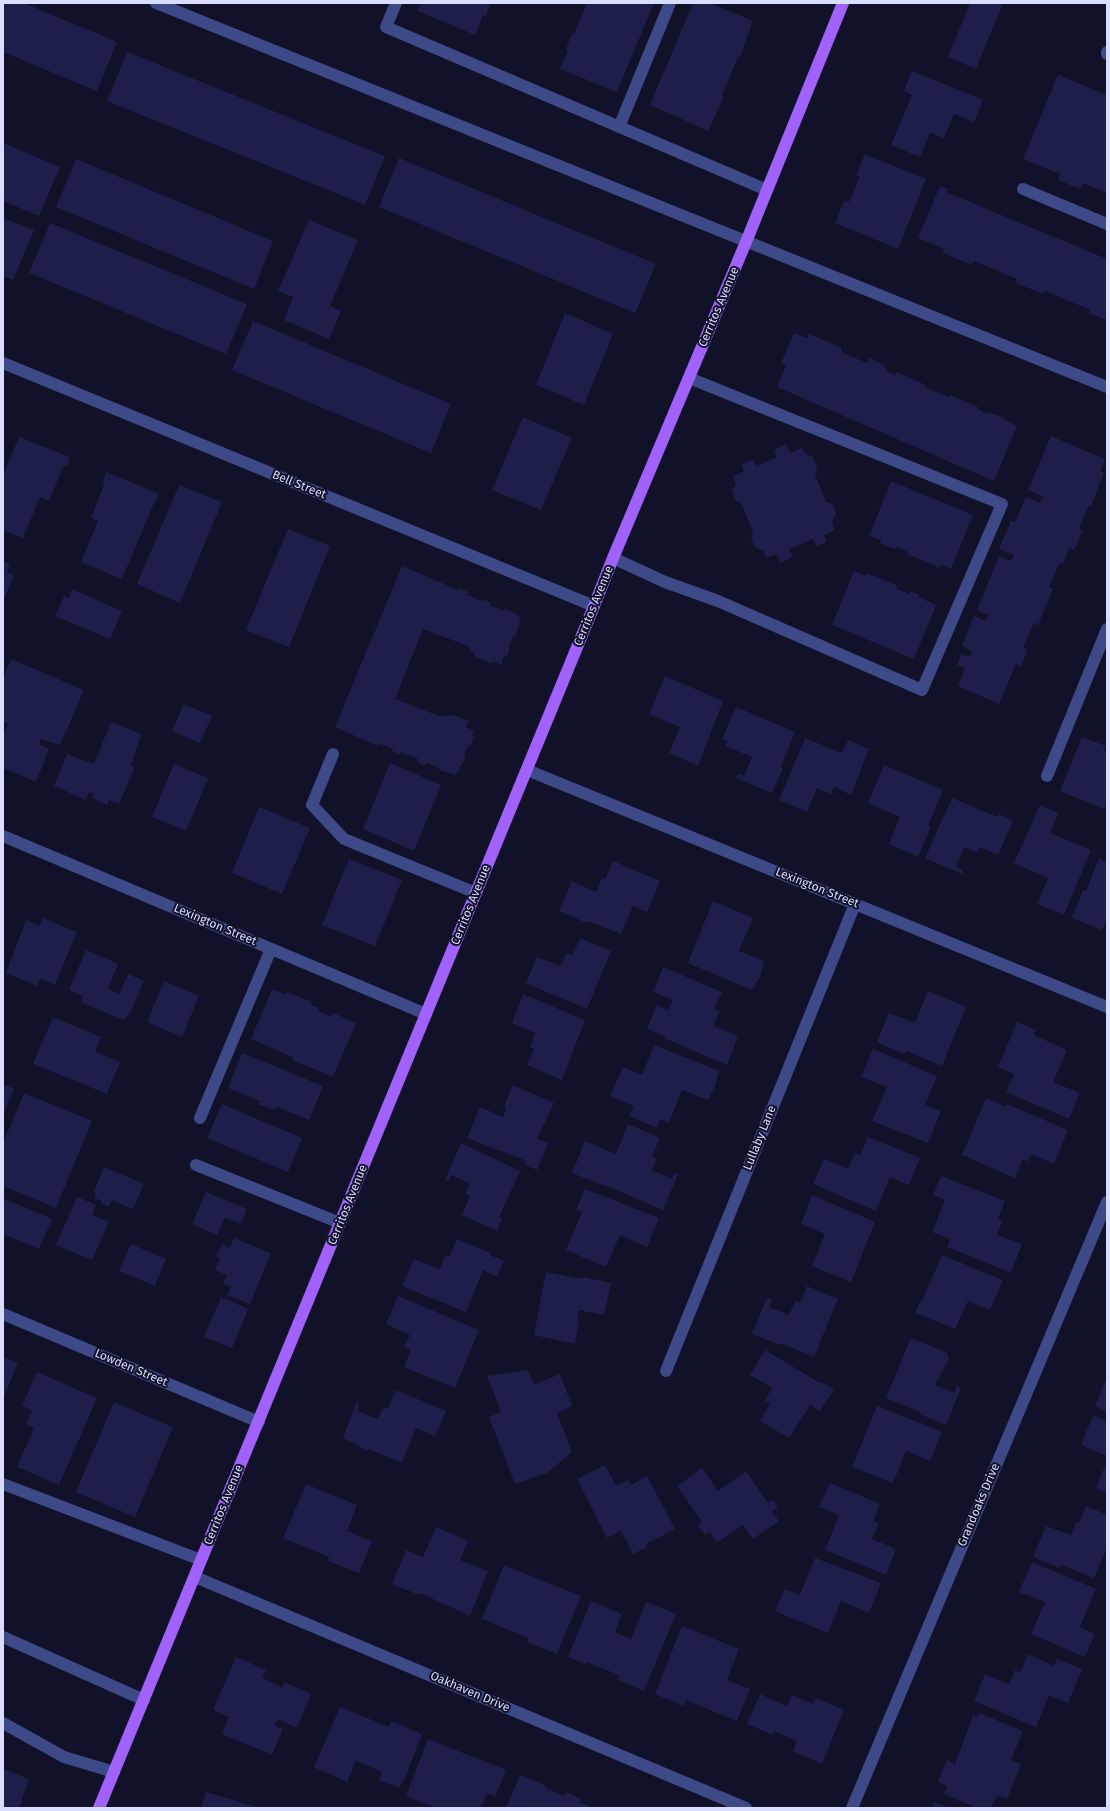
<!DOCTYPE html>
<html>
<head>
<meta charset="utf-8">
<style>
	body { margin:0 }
	#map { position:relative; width:1110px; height:1811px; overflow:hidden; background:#111229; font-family:"Fira Sans",sans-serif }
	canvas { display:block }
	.frame { position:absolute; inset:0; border:4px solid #d9ddfe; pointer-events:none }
</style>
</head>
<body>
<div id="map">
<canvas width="1110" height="1811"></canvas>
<div class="frame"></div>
</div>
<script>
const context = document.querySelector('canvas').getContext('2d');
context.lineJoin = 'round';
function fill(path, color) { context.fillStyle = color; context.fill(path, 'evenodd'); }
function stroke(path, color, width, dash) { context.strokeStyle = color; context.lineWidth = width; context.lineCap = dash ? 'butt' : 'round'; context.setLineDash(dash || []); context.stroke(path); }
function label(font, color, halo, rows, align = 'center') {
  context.font = font + ' "Fira Sans",sans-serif'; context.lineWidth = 4; context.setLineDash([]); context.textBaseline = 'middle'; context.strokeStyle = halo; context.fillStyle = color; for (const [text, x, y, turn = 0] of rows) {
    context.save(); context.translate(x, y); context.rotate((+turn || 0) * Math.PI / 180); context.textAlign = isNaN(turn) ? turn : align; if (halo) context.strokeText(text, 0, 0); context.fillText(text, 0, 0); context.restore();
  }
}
fill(new Path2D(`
	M3,3H24L117,42L97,91L3,52Z
	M421,3H491L486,16L483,15L475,35L417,11Z
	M587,3H654L617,92L560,69L568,50L566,49L572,33L574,34Z
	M693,3H710L753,21L740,57L738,56L722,96L724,97L708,131L650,105Z
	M970,3H1003L976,69L948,57Z
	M127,52L385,156L365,205L107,101Z
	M912,71L983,100L974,122L954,114L944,138L930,133L920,157L891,145L912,95L904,91Z
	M1058,75L1107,95V193L1083,183L1080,189L1058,180L1060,174L1023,159Z
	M3,143L60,167L39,216L3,201Z
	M865,154L926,179L898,249L835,223L844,201L849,202L860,176L856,175Z
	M399,158L656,264L635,313L379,207Z
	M76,159L273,241L254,289L56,207Z
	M940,186L948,189L946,192L1107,259V320L1089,313L1091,310L1044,291L1043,294L1016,283L1017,279L974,261L972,265L943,253L944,249L918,238Z
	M3,218L34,230L13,280L3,276Z
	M309,220L358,240L330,306L341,311L329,339L284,320L293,297L278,291Z
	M50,223L247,304L226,354L29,273Z
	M565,313L613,334L584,405L536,385Z
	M253,321L451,404L431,453L232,370Z
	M794,333L807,338L809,334L842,348L841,352L867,363L869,358L885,365L884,367L887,369L886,371L895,375L896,372L926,385L924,387L949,397L950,395L978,407L977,409L988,414L989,412L1005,418L1004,420L1017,426L994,481L777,387L786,365L781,363Z
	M523,417L572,438L541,510L492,490Z
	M1051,436L1105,459L1100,471L1104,473L1091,506L1089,505L1079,529L1083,531L1074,550L1069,548L1063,564L1060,562L1049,587L1053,589L1038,625L1034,623L1023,648L1028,649L1021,666L1016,664L999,704L958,686L965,668L957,665L961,654L970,657L972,651L962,646L974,616L986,621L988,615L977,610L999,556L1011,561L1014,555L999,549L1011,521L1015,522L1026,497L1040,503L1043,496L1028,490Z
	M19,437L70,457L67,466L64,465L49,501L40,497L23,538L3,530V475Z
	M786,444L790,453L802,448L804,453L813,457L817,468L815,474L826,502L833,504L836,513L832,523L835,530L824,535L827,542L816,546L813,539L789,549L793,557L780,563L777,554L766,558L764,551L756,548L751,539L753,533L742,504L736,501L732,490L736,484L733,476L744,471L741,465L753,460L756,466L777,457L774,450Z
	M106,472L159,494L155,503H154L122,579L81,562L98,521L91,518L105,482L103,481Z
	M891,481L973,515L951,569L941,565L940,568L907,554L908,552L896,547L895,549L880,543L881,540L869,536Z
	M179,485L222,502L180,603L137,584Z
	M288,529L330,546L289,647L246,630Z
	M3,561L10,564L7,572L14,575L5,597L3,596Z
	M402,566L458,590L459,588L468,592L467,595L482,601L483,599L491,603L490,605L504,611L505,608L521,617L515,637L513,636L509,646L510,647L507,657L504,656L501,665L493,661L492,664L476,657L468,646L423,629L395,699L439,716L453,715L469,721L466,727L474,731L472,736L474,737L470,747L468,746L464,756L466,757L456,775L439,770V768L427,763L425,766L417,762L418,759L400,752L399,755L392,751L393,749L379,743L378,746L335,727Z
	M854,571L866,576L867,573L898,586L896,588L909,594L910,591L919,595L918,597L936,605L914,659L832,625Z
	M72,589L122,611L110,639L55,616L64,596L69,598Z
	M11,659L84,690L60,745L41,739L39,744L49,749L36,782L3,768V730L5,731L8,724L3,722V679Z
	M665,676L723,701L698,766L669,753L680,727L649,714Z
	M184,704L212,716L200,743L172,731Z
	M736,707L795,732L781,767L783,768L772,793L736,778L738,774L744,776L752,757L725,746L727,741L722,739Z
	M111,722L141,734L131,766L135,767L119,804L109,800L107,805L92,798L94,794L89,792L86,800L54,786L67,754L94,764Z
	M1082,737L1106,746L1104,751L1107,752V802L1104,809L1060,791Z
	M805,738L842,753L848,740L869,749L851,795L834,787L831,794L817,788L807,812L779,800Z
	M390,763L441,785L414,851L363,829Z
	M174,764L208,778L186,831L152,817Z
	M884,765L943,790L928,826L931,827L918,857L889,844L900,817L868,803Z
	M952,798L997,817L999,814L1013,821L998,855L980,847L977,852L964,847L956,867L963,870L962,874L925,858Z
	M1040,805L1058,813L1050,833L1091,850L1064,915L1037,904L1048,878L1014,863Z
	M259,807L310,828L282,894L232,873Z
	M1099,858L1107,862V918L1102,930L1072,918L1083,890L1086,891Z
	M349,859L402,880L375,946L322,925Z
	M613,861L660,881L647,912L633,906L621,934L588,921L587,923L559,911L572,881L596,892L602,878L605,879Z
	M713,901L753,918L739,951L764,961L760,977L752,990L688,963Z
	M43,918L77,932L55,985L40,979L37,986L6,973L26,920L40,926Z
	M580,938L611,951L587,1009L526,983L537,957L561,966L566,953L573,955Z
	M86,950L118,964L108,989L119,994L128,974L144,981L130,1014L123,1020L81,1002L83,996L69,990Z
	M663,967L722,992L714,1009L720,1011L713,1026L738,1036L727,1065L664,1038L665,1036L647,1029L657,1005L668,1010L673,1000L653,992Z
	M164,981L199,996L182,1037L147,1022Z
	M272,989L285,994L287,992L312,1002L311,1005L319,1008L318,1011L332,1017L333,1013L356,1023L333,1077L292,1060L293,1057L251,1039Z
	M928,991L966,1007L942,1066L906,1051L904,1054L877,1042L889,1013L915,1023Z
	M523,994L585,1020L562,1080L527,1065L534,1049L530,1047L535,1033L512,1023Z
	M53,1017L101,1037L95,1052L120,1062L107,1094L33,1064Z
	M1017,1022L1036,1030L1034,1035L1067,1050L1053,1082L1080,1093L1069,1119L1006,1092L1014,1074L998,1067Z
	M654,1045L719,1071L715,1086L708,1100L682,1090L669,1123L660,1119L657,1128L629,1116L634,1106L610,1096L623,1067L642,1075Z
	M873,1049L937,1076L925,1105L941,1111L928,1143L872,1121L887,1087L861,1077Z
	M242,1053L323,1086L309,1120L276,1107L275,1110L258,1104L260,1101L228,1088Z
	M3,1084L14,1089L3,1115Z
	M513,1085L554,1103L537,1139L548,1143L537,1170L525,1165L527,1161L467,1138L480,1107L503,1117L507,1108L504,1107Z
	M24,1093L92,1121L56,1208L3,1186V1143Z
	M986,1098L1006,1107L1007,1104L1068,1130L1054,1164L1031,1154L1028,1162L1023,1159L1015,1178L962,1155Z
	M222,1104L302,1138L288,1172L207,1138Z
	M628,1124L660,1138L652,1157L657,1159L652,1170L672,1179L674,1173L678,1174L663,1210L605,1185V1186L572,1173L585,1141L616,1154Z
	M868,1137L920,1158L909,1185L890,1177L876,1211L813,1184L824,1159L848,1169L855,1152L860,1155Z
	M461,1143L520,1171L499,1217L502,1219L497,1231L462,1215L470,1196L465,1194L470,1184L451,1175L448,1181L445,1180Z
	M104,1167L144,1184L133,1209L112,1200L109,1207L101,1203L102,1201L94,1198L96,1193L94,1192Z
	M941,1176L1005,1201L998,1219L1002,1221L997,1235L1022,1244L1011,1273L947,1247L950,1239L932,1232L945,1200L933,1195Z
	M585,1189L659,1218L647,1247L620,1235L606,1267L566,1250L582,1212L576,1210Z
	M206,1192L247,1209L241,1224L225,1218L217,1235L192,1224Z
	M812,1195L875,1222L851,1282L812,1266L825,1234L801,1224Z
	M77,1197L96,1205L92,1215L109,1222L92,1260L56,1245Z
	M3,1198L52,1219L39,1249L3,1234Z
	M234,1238L271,1253L250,1304L227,1295L231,1287L223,1284L227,1275L215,1270L220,1258L216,1256L222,1244L230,1248Z
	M457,1239L491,1253L490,1255L504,1261L497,1277L483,1270L466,1312L402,1286L414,1259L440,1269L445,1255L449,1257Z
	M131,1244L166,1259L155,1286L119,1271Z
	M942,1255L1003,1280L990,1310L968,1301L955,1329L915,1313L920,1301H922Z
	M546,1272L583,1279V1277L611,1283L604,1315L579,1310L577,1321H579L575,1344L534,1335Z
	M807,1286L838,1299L814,1357L781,1343L780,1345L752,1334L767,1298L772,1300L769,1307L789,1315L795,1301L800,1303Z
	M398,1296L479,1330L455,1388L404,1367L411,1350L404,1347L410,1335L386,1324Z
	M221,1297L248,1309L232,1348L204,1337Z
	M911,1338L947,1353L949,1359L935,1385L954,1393L957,1386L961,1388L946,1425L919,1414L920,1412L886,1398Z
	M765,1350L820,1383L821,1382L834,1389L820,1411L810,1405L789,1438L760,1421L770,1404L765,1400L772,1388L750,1375Z
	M3,1357L18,1363L3,1399Z
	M528,1370L534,1385L560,1374L572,1406L557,1413L572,1452L547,1473L515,1484L489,1417L501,1412L487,1376Z
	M37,1372L97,1398L59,1485L17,1467L34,1428L26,1424L32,1410L22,1406Z
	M1107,1377V1412L1095,1406Z
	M396,1390L446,1411L435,1436L416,1428L402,1463L369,1449L368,1451L343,1438L356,1403L359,1405L357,1411L378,1419L382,1409L388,1408Z
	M114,1402L173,1427L135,1517L76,1492Z
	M877,1406L942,1432L930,1461L906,1451L893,1483L852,1467Z
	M1093,1415L1107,1421V1456L1081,1445Z
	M1107,1461V1493L1096,1488Z
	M605,1465L616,1486L628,1480L631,1485L647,1476L675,1529L646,1544L647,1547L633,1554L621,1531L607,1538L577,1479Z
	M702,1468L718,1491L746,1471L768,1503L773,1500L778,1507L772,1512L779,1521L753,1539L743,1525L717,1543L710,1532L705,1535L698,1525L702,1522L677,1486Z
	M830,1483L880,1504L873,1521L879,1523L872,1539L896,1549L886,1575L825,1550L839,1515L819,1507Z
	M306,1484L357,1505L347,1531L372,1541L359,1573L328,1561L329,1557L283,1538Z
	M1086,1506L1107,1515V1547L1094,1578L1061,1565L1060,1568L1033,1557L1046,1526L1071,1535L1076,1522L1079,1523Z
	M436,1527L468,1541L460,1560L488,1571L470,1616L420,1593L419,1595L392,1584L406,1550L423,1557Z
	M815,1558L881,1583L869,1613L841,1601L828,1633L775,1611L785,1589L800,1595Z
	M1032,1562L1096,1589L1080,1627L1095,1634L1085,1657L1031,1634L1045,1602L1019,1592Z
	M504,1565L581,1596L557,1654L527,1642L529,1638L482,1619Z
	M591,1601L622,1614L615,1632L631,1639L646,1602L676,1614L644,1691L617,1679L619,1675L586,1662L585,1664L568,1657Z
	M682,1626L739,1649L727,1680L750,1689L737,1721L686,1700L684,1706L655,1694Z
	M1028,1654L1054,1666L1057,1659L1082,1669L1068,1703L1049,1695L1036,1727L974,1701L985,1674L1009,1684L1015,1670L1020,1673Z
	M236,1657L266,1670L262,1678L282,1687L284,1682L311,1694L297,1728L278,1719L275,1726L283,1729L272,1755L222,1734L229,1717L213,1710Z
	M760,1694L787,1706L792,1695L813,1704L816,1698L844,1710L822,1764L793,1751L797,1741L774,1731L773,1735L747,1724Z
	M340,1707L389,1727L391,1721L422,1734L404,1781L403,1780L399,1788L379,1780L382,1772L356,1761L347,1782L314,1767Z
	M979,1713L1023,1731L1011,1760L1021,1764L1007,1799L997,1795L991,1808H978L944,1794L947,1786L938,1782L947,1760L955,1764L973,1715L977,1717Z
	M428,1739L506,1770L495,1797L487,1793L481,1808H436L406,1796Z
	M3,1769L29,1779L19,1808H3Z
	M520,1775L547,1786L546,1788L564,1796L566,1792L581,1799L580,1802L594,1808H506Z
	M206,1792L261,1808H201Z
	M934,1802L948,1808H932Z`), '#1d1e49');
stroke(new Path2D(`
	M156,3L1107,387
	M396,3L386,27L767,190
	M1107,52V54
	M619,127L670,3
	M1023,189L1107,224
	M3,363L594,606
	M613,558L665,582L718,601L922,690L1002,504L689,378
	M333,754L312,805L344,839L476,893
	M527,770L1107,1007
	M1047,776L1107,629
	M3,836L426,1014
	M200,1118L271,949
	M196,1165L340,1223
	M3,1314L259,1422
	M666,1371L855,904
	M3,1484L201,1560
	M195,1577L746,1808
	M3,1637L144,1700
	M3,1723L64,1757L114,1772
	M852,1808L1107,1202`), '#3d4a87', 12);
stroke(new Path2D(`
	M99,1808L594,606L613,558L746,242L843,3`), '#a162fc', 12);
label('12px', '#d9ddfe', '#111229', [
	["Cerritos Avenue",719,307,-67],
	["Bell Street",299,485,22],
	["Cerritos Avenue",594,606,-68],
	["Lexington Street",817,888,22],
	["Cerritos Avenue",471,905,-68],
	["Lexington Street",215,925,23],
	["Lullaby Lane",760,1138,-68],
	["Cerritos Avenue",348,1205,-68],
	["Lowden Street",131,1368,23],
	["Cerritos Avenue",224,1505,-68],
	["Grandoaks Drive",979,1505,-67],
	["Oakhaven Drive",470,1692,23]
]);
</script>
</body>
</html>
